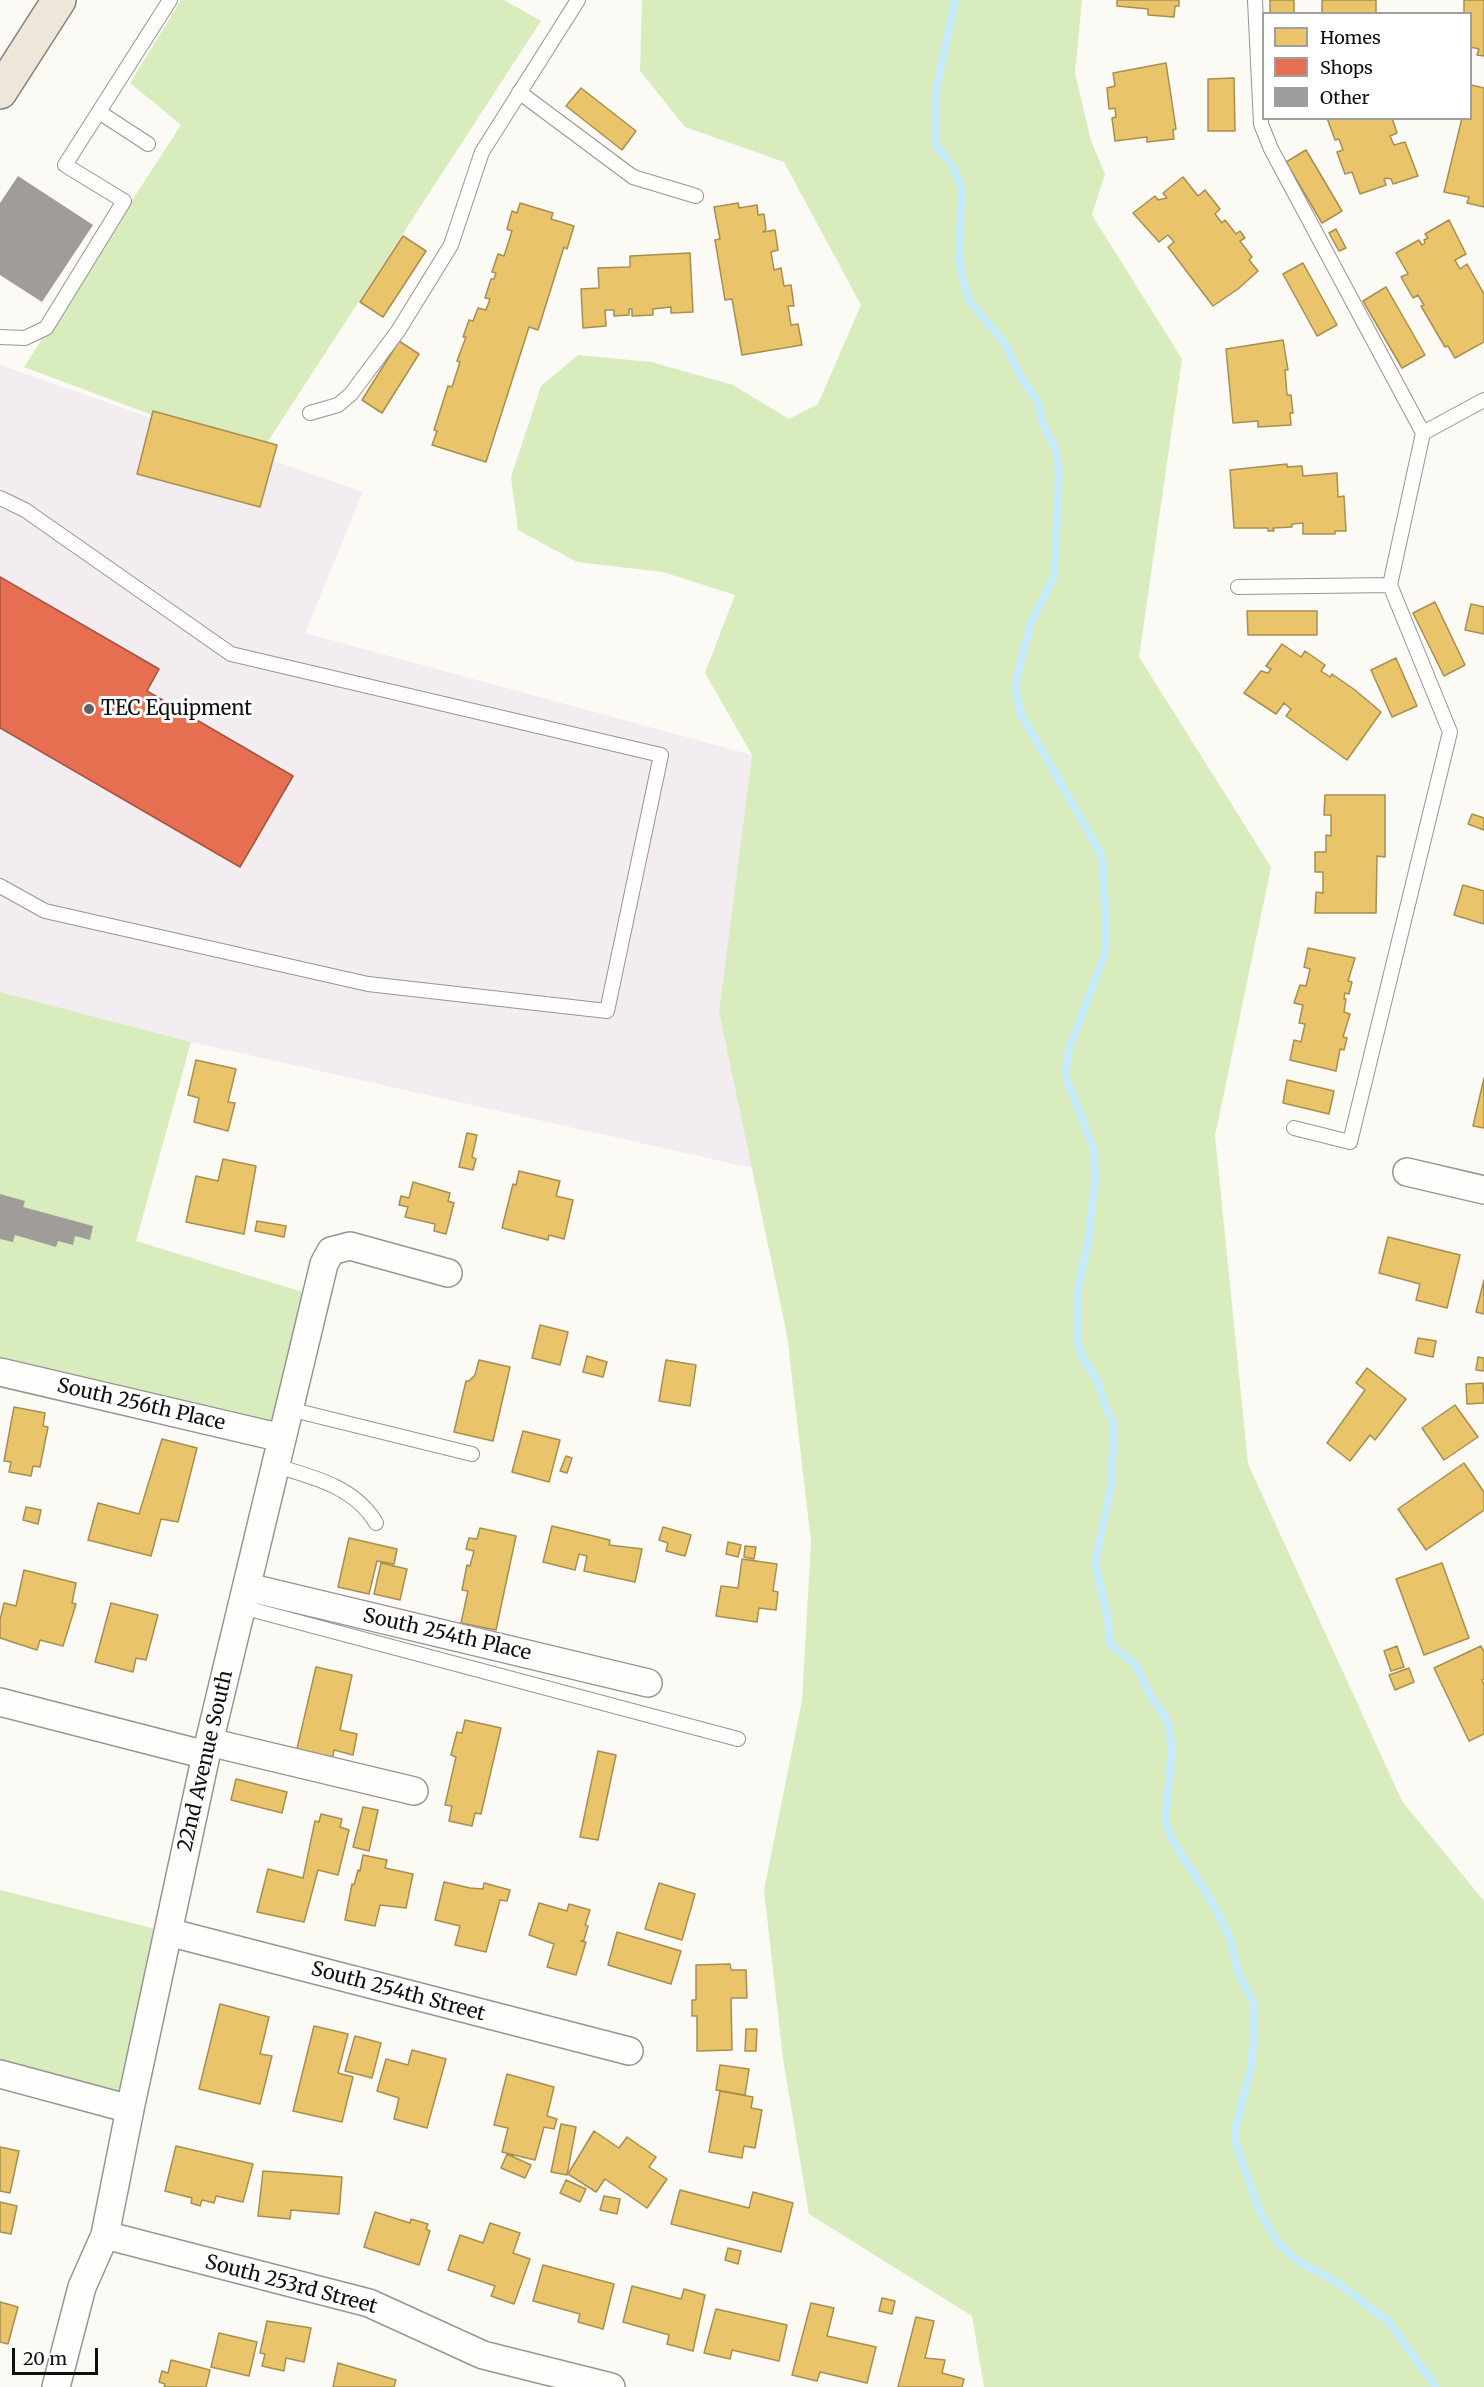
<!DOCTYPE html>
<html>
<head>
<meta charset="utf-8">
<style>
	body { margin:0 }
	#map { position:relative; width:1484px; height:2387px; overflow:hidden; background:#fcfaf4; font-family:Merriweather,serif }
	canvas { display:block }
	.legend { position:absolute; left:1262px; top:12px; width:210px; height:108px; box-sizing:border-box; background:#fff; border:2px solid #9f9f9f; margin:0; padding:8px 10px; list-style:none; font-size:18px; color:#0f0f0f }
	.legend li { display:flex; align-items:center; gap:12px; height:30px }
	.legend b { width:30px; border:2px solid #9f9f9f }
	.scale { position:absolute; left:12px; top:2348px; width:86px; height:27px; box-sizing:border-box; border:3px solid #0f0f0f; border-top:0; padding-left:8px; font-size:18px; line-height:21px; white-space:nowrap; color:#0f0f0f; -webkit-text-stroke:4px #fff; paint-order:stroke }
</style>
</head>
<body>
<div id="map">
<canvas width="1484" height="2387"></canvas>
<ul class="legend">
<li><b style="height:16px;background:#e9c46a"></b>Homes</li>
<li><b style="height:16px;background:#e76f51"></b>Shops</li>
<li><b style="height:16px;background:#a09c99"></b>Other</li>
</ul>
<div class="scale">20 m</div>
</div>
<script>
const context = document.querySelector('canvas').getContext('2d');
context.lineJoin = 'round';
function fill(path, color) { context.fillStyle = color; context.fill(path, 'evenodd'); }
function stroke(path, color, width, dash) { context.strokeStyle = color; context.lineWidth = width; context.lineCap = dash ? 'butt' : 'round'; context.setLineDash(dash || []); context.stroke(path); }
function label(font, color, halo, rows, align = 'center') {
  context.font = font + ' Merriweather,serif'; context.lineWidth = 6; context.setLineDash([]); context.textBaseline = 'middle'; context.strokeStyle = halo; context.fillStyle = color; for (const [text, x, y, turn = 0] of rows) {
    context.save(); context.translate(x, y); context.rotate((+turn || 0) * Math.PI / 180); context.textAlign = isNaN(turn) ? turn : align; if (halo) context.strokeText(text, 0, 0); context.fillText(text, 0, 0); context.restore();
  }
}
fill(new Path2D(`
	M0,365L363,492L305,633L752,755L719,1012L752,1168L191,1042L0,992Z`), '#f3edf1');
fill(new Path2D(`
	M181,0H504L541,21L259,455L24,367L181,125L130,83Z
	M642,0H1082L1075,73L1091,141L1105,174L1092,215L1182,359L1139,657L1271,867L1215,1136L1248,1464L1402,1801L1484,1901V2387H984L972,2316L809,2214L783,2059L764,1890L802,1701L811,1542L787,1335L719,1012L752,755L705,673L735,595L663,572L577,562L518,530L511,477L541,386L578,355L651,362L733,385L789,419L818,404L861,305L784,162L685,127L640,71Z
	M0,992L191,1042L136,1241L316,1296L282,1438L0,1372Z
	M0,1890L168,1932L130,2109L0,2074Z`), '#d8ecbe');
const homes = new Path2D(`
	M1117,0H1179V6H1175L1174,17L1148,15V9L1117,6Z
	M1270,0H1294V14H1270Z
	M1322,0H1376V14H1322Z
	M1464,0H1484V56L1477,55L1479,49L1470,47V14H1464Z
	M1166,63L1176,129L1173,130L1174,139L1147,142V137L1115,141L1112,118L1116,117L1115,108L1109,109L1107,88L1115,86L1113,73Z
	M1234,78L1235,131H1208V79Z
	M1471,85L1484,88V207L1467,203L1469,197L1444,192L1462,118H1470Z
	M581,88L636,131L622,150L566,106Z
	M1327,118H1392L1397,133L1390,136L1394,145L1405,142L1418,176L1393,184L1391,179L1387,178L1384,179L1386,185L1360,194L1352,172L1345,174L1337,152L1343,150L1339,139L1335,140Z
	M1306,150L1342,211L1322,223L1286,162Z
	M1183,177L1198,196L1205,190L1220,209L1215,214L1222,223L1225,220L1236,234L1240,231L1245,238L1240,241L1252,257L1249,260L1258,271L1238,289L1213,306L1168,247L1174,242L1168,235L1159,242L1133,213L1155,196L1158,200L1167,198L1163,193Z
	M520,203L553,213L551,219L574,226L567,249L564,247L538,330L529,327L486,462L432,445L437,431L434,430L448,386L452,387L460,362L457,361L466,337H463L469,320L473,321L478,308L486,310L490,299L485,298L491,279H494L496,273L492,272L498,254L504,256L512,231L507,229L512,211L517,213Z
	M738,203L739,208L757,205L758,215L764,214L766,229L763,232L775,230L778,250L771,252L774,270L781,268L784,286L791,285L794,306H788L791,325L798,324L802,345L742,355L732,299L725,300L715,240L720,239L714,207Z
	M1449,220L1466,254L1455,260L1460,269L1467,264L1484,294V342L1455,358L1448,346L1445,347L1421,306L1424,305L1418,295L1413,298L1401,277L1408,274L1396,253L1419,240L1422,245L1425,243L1424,240L1428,238L1425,234Z
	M1336,229L1346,248L1339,251L1329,233Z
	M403,236L426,251L383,317L360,302Z
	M690,253L693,312L671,313V307L653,309V315L632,316V309H629V315L614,316V310H605L606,326L583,328L581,289L599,288L598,268L630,267V256Z
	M1303,263L1337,325L1317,336L1283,274Z
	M1386,287L1425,355L1402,368L1363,301Z
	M1283,340L1288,370H1285L1287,395H1291L1293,413H1290L1291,425L1258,427V421L1233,423L1226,349Z
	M399,341L419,354L382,413L362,400Z
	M153,411L277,445L260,507L137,474Z
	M1287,464V467L1302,466L1303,476L1337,473L1338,497L1344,496L1346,531H1335V534H1303V523L1292,524V527L1273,528L1274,531H1268V528H1234L1230,470Z
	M1435,602L1465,665L1444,676L1413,613Z
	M1471,604L1484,607V634L1465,630Z
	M1247,611H1317V635H1248Z
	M1282,644L1301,657L1305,651L1325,665L1321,671L1330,677L1332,674L1355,690L1381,712L1347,760L1286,716L1291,709L1284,703L1276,714L1244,693L1261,671L1268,673L1271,669L1266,666Z
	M1396,658L1417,706L1392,717L1371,670Z
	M1325,795H1385V857L1377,856L1376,913H1315L1316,892L1323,893V872H1315V852H1326V835L1331,836V815H1324Z
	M1472,814L1484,818V830L1468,824Z
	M1463,885L1484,891V924L1454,915Z
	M1308,948L1355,958L1348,981L1352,982L1349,994L1345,993L1344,999H1346L1344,1012L1350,1014L1343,1037L1347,1038L1344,1050L1340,1049L1336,1071L1290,1060L1294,1040L1301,1042L1305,1024L1299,1023L1303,1005L1294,1003L1300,985L1306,986L1310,969L1304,967Z
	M196,1060L236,1069L228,1102L235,1103L228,1131L194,1122L199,1098L188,1095Z
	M1484,1078V1128L1473,1126Z
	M1287,1080L1334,1091L1329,1114L1283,1103Z
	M467,1133L477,1135L472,1157L476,1159L473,1170L459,1167Z
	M223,1159L256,1166L244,1234L186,1222L196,1176L218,1181Z
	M519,1171L560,1181L556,1196L573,1200L564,1239L549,1235L548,1240L502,1228L513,1184L516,1185Z
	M413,1182L450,1193L448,1201L454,1203L446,1234L434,1231L435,1224L405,1217L408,1207L399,1205L401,1196L409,1198Z
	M257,1221L286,1226L284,1237L255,1231Z
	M1388,1237L1460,1255L1447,1308L1416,1300L1420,1284L1379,1273Z
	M1484,1280V1314L1476,1312Z
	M540,1325L568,1332L560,1365L532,1358Z
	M1418,1338L1436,1341L1433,1357L1415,1353Z
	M587,1356L607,1362L603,1377L583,1372Z
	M1478,1357L1484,1358V1371L1476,1370Z
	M479,1360L510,1367L493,1441L454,1432L466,1381H469L475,1375Z
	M666,1360L696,1365L690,1406L659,1401Z
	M1367,1368L1406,1399L1375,1440L1370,1435L1350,1461L1327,1443L1365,1390L1356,1383Z
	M1483,1383L1484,1403L1467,1404L1466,1384Z
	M1455,1405L1478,1437L1444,1460L1422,1428Z
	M14,1407L45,1413L43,1426L48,1427L40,1467L33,1466L31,1476L9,1472L11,1462L4,1461Z
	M523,1431L560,1440L549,1482L512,1472Z
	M162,1439L197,1448L178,1522L161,1519L151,1556L88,1540L98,1503L139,1514Z
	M566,1456L572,1458L567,1473L560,1471Z
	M1464,1463L1484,1492V1510L1426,1550L1398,1509Z
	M26,1507L41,1510L38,1524L23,1520Z
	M552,1526L610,1540L609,1545L642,1549L635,1582L584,1571L587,1556L579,1554L575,1570L543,1562Z
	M663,1527L691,1535L685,1556L666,1551L668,1543L659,1540Z
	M480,1528L516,1536L496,1630L461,1623L468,1591L462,1590L467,1565L470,1566L474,1551L466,1549L469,1538L477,1539Z
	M349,1538L397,1549L394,1564L377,1561L369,1594L338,1587Z
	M728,1542L741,1545L738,1557L726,1554Z
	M745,1546L756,1547L754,1559L744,1557Z
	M742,1559L777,1564L773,1591L778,1592L776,1610L759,1608L757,1622L716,1616L721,1586L738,1588Z
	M381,1563L407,1569L400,1600L374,1594Z
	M1442,1563L1469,1638L1424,1655L1396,1579Z
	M24,1570L76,1583L72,1603L76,1604L63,1646L40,1640L37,1650L0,1638V1620L4,1603L16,1606Z
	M111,1603L158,1615L146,1660L136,1658L133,1672L95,1662Z
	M1397,1646L1404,1667L1391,1671L1384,1651Z
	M1481,1646L1484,1652V1679L1482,1680L1484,1685V1734L1469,1741L1434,1668Z
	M316,1667L352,1675L340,1730L357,1734L353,1755L334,1750L332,1761L296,1753Z
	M1409,1668L1414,1682L1395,1690L1389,1675Z
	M465,1720L501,1728L481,1814L475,1813L472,1826L449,1821L452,1806L445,1805L456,1757L451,1755L457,1732L462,1733Z
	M598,1751L616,1755L598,1840L580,1837Z
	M236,1779L287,1792L282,1813L231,1800Z
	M363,1807L378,1810L369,1851L353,1847Z
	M321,1814L342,1819L340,1827L349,1830L338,1875L318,1870L304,1922L257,1912L268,1869L303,1878L315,1821L319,1822Z
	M363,1855L387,1860L385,1868L413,1874L406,1908L380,1905L375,1926L345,1920L352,1884L354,1885L358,1870L360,1871Z
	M444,1882L470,1888L483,1889L484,1883L510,1890L507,1901L500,1900L486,1952L455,1945L460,1926L435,1920Z
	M659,1883L695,1894L682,1940L645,1929Z
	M539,1903L567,1911L569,1904L590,1910L585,1925L588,1926L584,1940L581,1941L586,1942L576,1975L547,1967L554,1944L529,1935Z
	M617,1932L681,1951L671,1984L608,1965Z
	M730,1964L731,1970H746L747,1998H731L732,2050L697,2051V2016H692V2000H696V1965Z
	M220,2004L269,2017L260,2054L272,2056L260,2104L199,2089Z
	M314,2026L348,2034L338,2073L353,2077L342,2122L293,2111Z
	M746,2029H757L756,2051H745Z
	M355,2036L381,2043L372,2078L345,2071Z
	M412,2050L446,2059L427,2128L394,2119L399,2098L377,2091L386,2059L408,2065Z
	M720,2065L749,2069L745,2095L716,2090Z
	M507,2074L554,2087L547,2116L557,2119L554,2129L544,2127L535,2160L502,2152L508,2128L494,2125Z
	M720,2091L753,2097L751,2108L762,2110L755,2148L744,2146L742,2158L709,2152Z
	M561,2124L576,2127L567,2175L551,2172Z
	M594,2131L619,2148L627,2137L656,2157L649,2167L667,2179L647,2208L605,2179L596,2192L568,2174Z
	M176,2146L253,2164L243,2202L216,2196L214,2203L202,2200L200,2206L191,2203L192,2198L165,2191Z
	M0,2147L19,2151L10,2193L0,2191Z
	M507,2154L531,2165L525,2178L501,2168Z
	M263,2171L342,2177L339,2214L291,2210L290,2219L258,2216Z
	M566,2180L586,2189L580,2202L560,2193Z
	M680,2190L749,2208L753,2192L793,2203L781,2252L671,2224Z
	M604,2196L620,2199L617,2214L600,2210Z
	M0,2202L17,2206L11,2234L0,2232Z
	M375,2212L410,2223L411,2219L428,2224L426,2229L430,2231L419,2265L364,2247Z
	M490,2223L520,2233L513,2253L530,2259L514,2304L491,2296L495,2286L448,2270L460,2235L483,2243Z
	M728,2248L741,2251L738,2264L725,2260Z
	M543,2265L614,2284L603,2329L578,2322L580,2314L533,2301Z
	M632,2286L681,2299L684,2289L705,2295L693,2351L667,2344L669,2335L623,2322Z
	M882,2298L895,2301L892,2314L879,2311Z
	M0,2302L18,2307L8,2344L0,2342Z
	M811,2303L834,2308L827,2336L876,2347L867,2383L820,2372L817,2381L792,2375Z
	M716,2309L787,2325L779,2361L732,2350L730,2359L704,2353Z
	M916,2317L934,2321L925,2358L945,2360L942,2373L964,2379L962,2387H898Z
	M267,2321L311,2328L304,2362L286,2358L284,2371L262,2366L265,2354L260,2353Z
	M219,2333L257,2342L249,2376L211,2367Z
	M171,2360L210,2370L206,2387H164L165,2384L159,2382L162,2371L168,2373Z
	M338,2363L396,2380L394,2387H333Z`);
fill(homes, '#e9c46a');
stroke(homes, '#a88e4f', 1.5);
const shops = new Path2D(`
	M0,577L159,669L147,691L293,776L240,867L0,728Z`);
fill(shops, '#e76f51');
stroke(shops, '#a6523d', 1.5);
stroke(new Path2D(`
	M955,0L936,90V146L951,164L962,189L959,258L962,277L970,302L1004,342L1020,376L1039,404L1042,422L1056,450L1059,474L1054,576L1030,625L1015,686L1020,712L1102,856L1106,926L1105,953L1069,1049L1065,1075L1094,1150L1095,1180L1088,1242L1078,1289L1077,1339L1081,1355L1098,1382L1105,1406L1114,1425L1111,1486L1095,1563L1108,1619L1110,1644L1136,1665L1149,1693L1168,1722L1172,1750L1165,1821L1172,1840L1211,1900L1230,1938L1238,1972L1253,2002L1254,2031L1251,2067L1235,2130L1237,2148L1259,2210L1278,2243L1299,2262L1332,2279L1388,2321L1436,2387`), '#c6ebfa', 8);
fill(new Path2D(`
	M18,176L93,225L42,302L0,275V203Z
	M0,1194L25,1201L23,1207L93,1226L90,1240L75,1236L73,1245L58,1241L56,1247L15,1235L13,1242L0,1239Z`), '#a09c99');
const lane = new Path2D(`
	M1255,0L1261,124L1271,149L1423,433L1390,585L1450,732L1350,1142L1294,1128
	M519,92L633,177L696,196
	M99,112L148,144
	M0,337L25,338L46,328L124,201L65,165L170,0
	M310,413L338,405L351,394L398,331L451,245L482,152L578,0
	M1423,433L1484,400
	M0,498L25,510L231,654L661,755L607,1011L368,984L45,911L0,886
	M1238,587L1390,585
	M289,1409L472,1454
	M276,1466C313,1477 355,1487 376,1523
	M242,1607L738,1739`);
const street = new Path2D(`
	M1407,1172L1484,1190
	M0,1372L282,1438
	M247,1587L648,1683
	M0,1702L206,1755
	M209,1742L414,1791
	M168,1932L629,2051
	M0,2074L130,2109
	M105,2235L369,2303L483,2355L611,2387
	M56,2387L82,2287L105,2235L130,2109L206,1755L324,1264L331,1251L350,1246L448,1273`);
const primary = new Path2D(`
	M0,92L59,0`);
stroke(lane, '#969592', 16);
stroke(street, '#969592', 30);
stroke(primary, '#83827f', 36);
stroke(lane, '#fffefd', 14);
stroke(street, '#fffefd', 27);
stroke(primary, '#ede6d9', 33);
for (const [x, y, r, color] of [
	[89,709,6,"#62615f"]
]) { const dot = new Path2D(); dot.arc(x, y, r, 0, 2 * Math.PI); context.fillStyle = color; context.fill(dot); stroke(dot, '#fff', 2); }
label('20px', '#0f0f0f', '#fff', [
	["TEC Equipment",101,709]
], 'left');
label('20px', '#0f0f0f', '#fff', [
	["South 256th Place",141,1405,13],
	["South 254th Place",447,1635,13],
	["22nd Avenue South",206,1761,-77],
	["South 254th Street",398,1992,15],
	["South 253rd Street",291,2285,15]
]);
</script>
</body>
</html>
